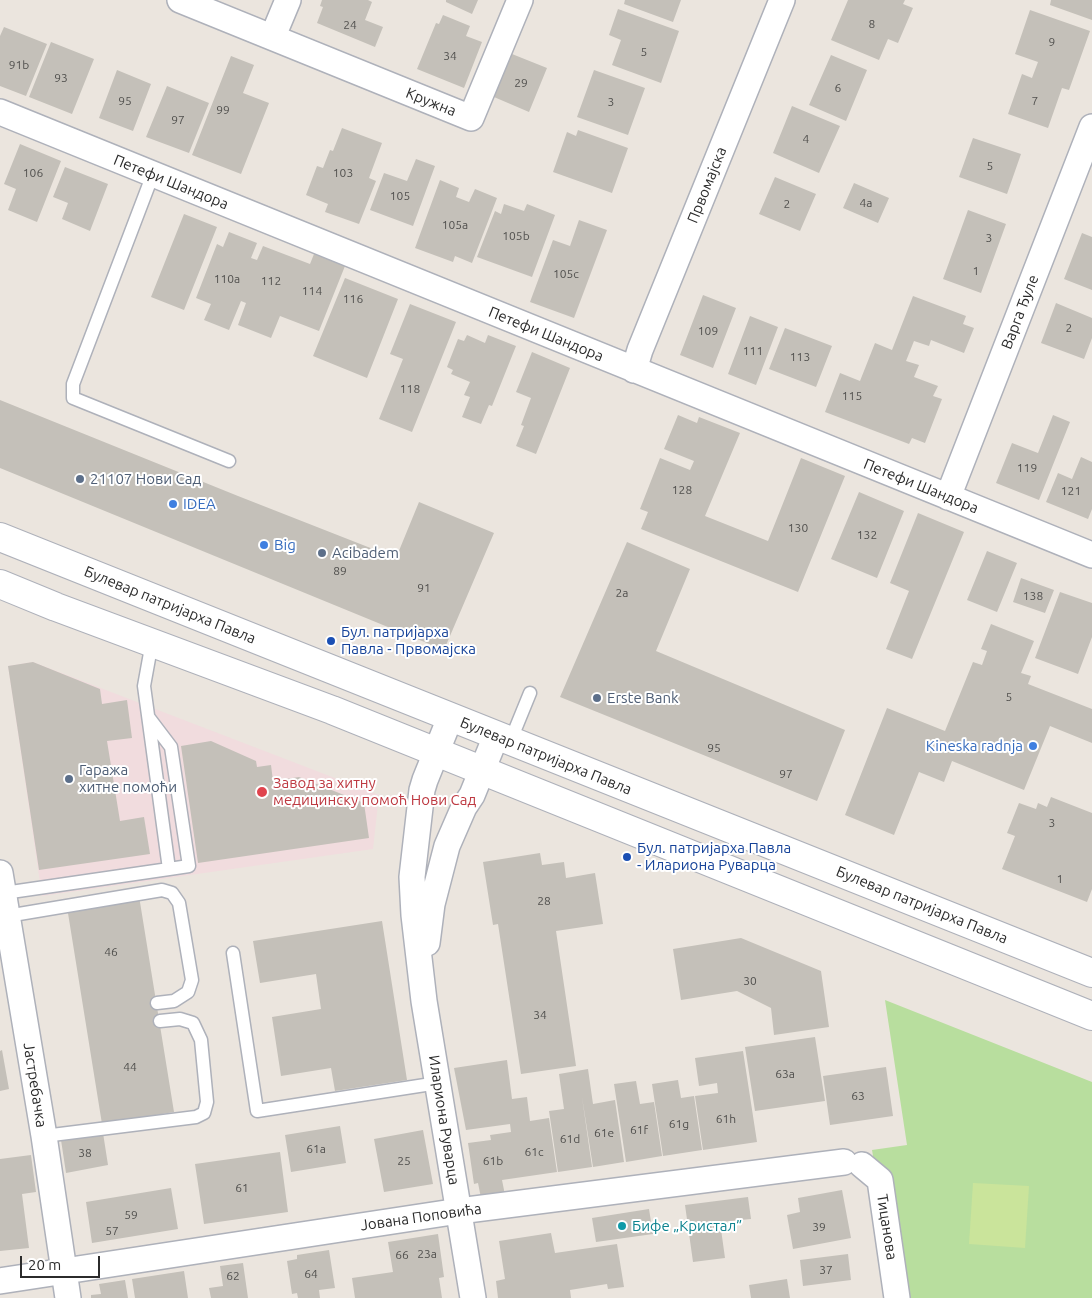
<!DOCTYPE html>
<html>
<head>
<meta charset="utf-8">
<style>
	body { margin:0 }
	#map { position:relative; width:1092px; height:1298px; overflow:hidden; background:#ebe5de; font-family:Ubuntu,sans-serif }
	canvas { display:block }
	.scale { position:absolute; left:20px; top:1256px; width:80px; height:22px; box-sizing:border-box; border:2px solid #2b2b2b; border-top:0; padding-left:6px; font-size:15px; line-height:18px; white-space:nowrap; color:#2b2b2b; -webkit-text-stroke:4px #fff; paint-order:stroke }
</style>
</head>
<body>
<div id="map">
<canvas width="1092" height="1298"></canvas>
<div class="scale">20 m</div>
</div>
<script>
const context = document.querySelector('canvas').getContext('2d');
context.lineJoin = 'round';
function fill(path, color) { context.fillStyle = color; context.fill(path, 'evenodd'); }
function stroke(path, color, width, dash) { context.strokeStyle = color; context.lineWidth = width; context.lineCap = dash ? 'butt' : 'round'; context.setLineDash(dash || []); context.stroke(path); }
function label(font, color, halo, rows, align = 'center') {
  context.font = font + ' Ubuntu,sans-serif'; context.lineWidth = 4; context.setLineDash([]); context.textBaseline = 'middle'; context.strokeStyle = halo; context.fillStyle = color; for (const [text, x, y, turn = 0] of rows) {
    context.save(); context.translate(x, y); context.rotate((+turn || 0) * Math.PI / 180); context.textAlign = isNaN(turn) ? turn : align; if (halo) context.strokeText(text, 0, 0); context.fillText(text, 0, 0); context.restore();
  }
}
fill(new Path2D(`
	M33,662L379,795L373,849L42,896L8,666Z`), '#f1dcde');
fill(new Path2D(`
	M885,1000L1092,1082V1298H897L872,1150L907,1145Z`), '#b8de9e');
fill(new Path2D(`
	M973,1183L1029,1186L1025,1248L969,1244Z`), '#cae49b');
fill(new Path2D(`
	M322,0H368L372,2L365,20L383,27L375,47L317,23L323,7L320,6Z
	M446,0H478L472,14L446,2Z
	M625,0H681L673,22L624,4Z
	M848,0H905L903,4L913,8L898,43L888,39L879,60L831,40Z
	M1051,0H1092V20L1050,5Z
	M618,9L679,31L661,83L612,65L621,40L609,35Z
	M1030,10L1090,31L1069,90L1062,88L1048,128L1008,114L1022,74L1032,78L1038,62L1015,54Z
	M443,15L470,26L466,36L482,42L464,88L417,69L436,23L439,24Z
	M4,27L47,44L26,96L0,86V36Z
	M51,42L94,59L72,114L29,97Z
	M512,54L547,68L529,112L494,97Z
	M831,55L867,70L846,121L809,105Z
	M231,56L254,65L243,93L269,103L241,174L192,155Z
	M117,70L151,84L133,131L99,118Z
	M594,70L645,88L628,135L577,117Z
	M167,86L209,103L189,153L146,137Z
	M792,106L840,126L819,173L773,153Z
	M342,128L382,143L369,178L376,181L359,224L325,212L328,204L306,195L317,166L323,168L330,150L333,151Z
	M578,130L628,148L612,193L553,172L567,132L576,136Z
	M973,138L1021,154L1007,194L959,177Z
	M20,144L61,161L37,222L8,210L16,189L4,184Z
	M416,159L435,166L413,226L370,210L384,173L407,181Z
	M65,167L108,184L90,231L62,219L68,203L53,197Z
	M775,177L816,194L800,231L759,214Z
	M440,180L459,188L456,197L469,202L475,189L497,198L472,263L455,256L453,262L415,248Z
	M854,183L889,198L878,223L843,208Z
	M504,204L524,211L527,204L555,215L532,277L477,257L495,211L501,214Z
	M968,210L1006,224L981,293L943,279Z
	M184,214L217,227L184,310L151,297Z
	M579,220L607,230L574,318L530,302L553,240L570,246Z
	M229,232L257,243L251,258L257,260L263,246L310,264L314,254L345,266L319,331L280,316L271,338L238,325L246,303L241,301L229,330L204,320L211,304L196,298L217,244L223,247Z
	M1082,233L1092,237V290L1064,279Z
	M345,278L398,299L367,378L313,356Z
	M703,295L736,308L713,368L680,355Z
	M913,296L966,316L963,324L974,328L964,353L931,340L929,346L914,341L906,361L919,365L914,377L938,386L933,396L942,399L925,443L912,438L909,444L825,412L840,373L860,381L875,343L892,350Z
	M1056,303L1092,318V338L1084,359L1041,343Z
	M410,304L456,322L412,432L379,419L403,359L390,354Z
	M750,316L778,327L756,385L728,374Z
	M785,328L832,346L816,387L769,369Z
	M467,335L485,343L488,335L516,346L492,406L489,405L481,424L462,417L470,397L464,395L470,382L451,374L453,370L447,367L458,339L464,341Z
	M532,352L570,368L536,454L516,446L524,426L521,425L531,398L516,392Z
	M0,400L238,496L396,558L419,502L494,533L444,650L0,468Z
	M678,415L697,423L699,417L740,433L705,516L768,541L801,458L845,476L798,592L641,529L648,512L640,509L660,458L690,470L694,461L664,449Z
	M1053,415L1070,422L1039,500L996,483L1012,443L1038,453Z
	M1081,457L1092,462V509L1088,519L1046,502L1058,473L1072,479Z
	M859,492L904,511L877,578L831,559Z
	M918,513L964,532L912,659L886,649L909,591L890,583Z
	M627,542L690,569L656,651L845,730L817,801L560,697Z
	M987,551L1017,563L997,612L967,600Z
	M1021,578L1054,590L1045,613L1013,602Z
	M1060,592L1092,603V637L1078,674L1035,658Z
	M991,624L1034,641L1021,673L1031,676L1028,684L1092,709V743L1050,726L1024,790L952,761L944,782L919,772L894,835L845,815L887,708L945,731L973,662L982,665L987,651L981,649Z
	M33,662L100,689L102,704L127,700L132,738L107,741L120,821L144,817L150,854L39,870L8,666Z
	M211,741L256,761L257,767L271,765L273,781L299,777L364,803L369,838L198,863L181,746Z
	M1051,797L1092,813V889L1087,902L1002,869L1015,836L1007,833L1019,803L1036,809L1038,803L1047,807Z
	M540,853L542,865L564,862L566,878L595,873L603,924L556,931L576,1066L521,1074L498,924L493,925L483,862Z
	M139,896L174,1112L102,1124L67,907Z
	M382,921L407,1080L335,1091L331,1068L281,1076L272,1017L321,1009L316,974L260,983L253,941Z
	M741,938L821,971L829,1027L774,1035L771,1008L737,991L681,1000L673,949Z
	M815,1037L825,1101L755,1111L745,1047Z
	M2,1050L9,1089L0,1091V1051Z
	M743,1051L757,1142L703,1150L695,1096L718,1093L717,1083L699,1086L695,1058Z
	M507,1060L512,1099L527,1097L530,1121L549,1118L557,1172L502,1180L505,1195L481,1198L478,1183L474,1184L468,1143L491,1140L490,1135L511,1132L510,1124L466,1130L454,1068Z
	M886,1067L893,1116L830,1125L823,1076Z
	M588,1069L593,1104L615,1100L624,1162L593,1167L582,1097L592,1167L558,1172L549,1111L564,1109L559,1074Z
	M678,1080L681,1098L694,1096L702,1150L663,1156L652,1084Z
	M636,1081L640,1104L654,1102L662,1156L626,1162L614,1084Z
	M340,1126L346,1163L291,1172L285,1135Z
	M423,1130L433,1184L384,1192L374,1139Z
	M103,1133L108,1165L66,1173L61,1140Z
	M280,1152L288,1212L204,1224L195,1164Z
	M31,1155L36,1192L22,1194L29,1248L0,1251V1159Z
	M171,1188L178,1229L92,1243L86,1202Z
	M842,1190L851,1238L793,1249L787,1215L800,1212L798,1198Z
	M748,1197L751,1219L720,1222L725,1258L693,1262L685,1205Z
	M649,1209L653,1234L596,1242L592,1218Z
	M551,1233L555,1253L617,1244L624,1287L608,1289L607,1284L570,1290L571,1298H498L496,1281L505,1279L499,1241Z
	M438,1234L444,1277L439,1278L442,1298H355L352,1278L393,1272L388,1242Z
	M329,1250L335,1288L319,1290L320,1298H298L297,1293L292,1294L287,1261L297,1259V1255Z
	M848,1254L851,1280L803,1286L800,1260Z
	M243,1263L248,1298H211L209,1288L223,1286L220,1266Z
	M184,1271L188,1298H135L132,1279Z
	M787,1279L790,1298H751L749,1285Z
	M125,1280L128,1298H91V1295L101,1294L99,1284Z`), '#c4c0b9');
const lane = new Path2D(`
	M153,174L73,384V398L229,461
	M149,718L171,747L189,866L169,869
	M510,742L530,693
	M4,893L169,869L144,686L152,642
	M7,916L162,890L172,893L179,903L192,980L188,992L174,1001L157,1003
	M233,953L257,1111L438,1083
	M44,1136L196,1117L204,1113L207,1102L201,1040L193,1023L180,1019L160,1021`);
const street = new Path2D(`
	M180,0L471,118L520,0
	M273,36L288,0
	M0,112L1092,555
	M634,370L640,350L782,0
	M948,497L1092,127
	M450,718L425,780L422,790L412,877L414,915L424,1001L473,1298
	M0,873L44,1136L68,1298
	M427,943L432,904L447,846L464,807L472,795L496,736
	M862,1165L880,1180L897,1298
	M0,1281L459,1211L844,1162`);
const secondary = new Path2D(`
	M0,537L1092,973
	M0,584L56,607L332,710L1092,1016`);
stroke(lane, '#aeb1ba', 15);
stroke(street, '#aeb1ba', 28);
stroke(secondary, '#aeb1ba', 30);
stroke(lane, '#fff', 12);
stroke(street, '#fff', 25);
stroke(secondary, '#fff', 28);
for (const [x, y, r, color] of [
	[80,479,5,"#5c6f8a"],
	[173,504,5,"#3f7fe0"],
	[264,545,5,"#3f7fe0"],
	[322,553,5,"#5c6f8a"],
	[331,641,5,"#1a4fb4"],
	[597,698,5,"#5c6f8a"],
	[1033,746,5,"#3f7fe0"],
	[69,779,5,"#5c6f8a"],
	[262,792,6,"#e0444e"],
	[627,857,5,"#1a4fb4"],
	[622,1226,5,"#0f9aa8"]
]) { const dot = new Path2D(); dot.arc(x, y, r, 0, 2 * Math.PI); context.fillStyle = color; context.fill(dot); stroke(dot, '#fff', 2); }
label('12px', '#51504e', null, [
	["8",872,24],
	["24",350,25],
	["9",1052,42],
	["5",644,52],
	["34",450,56],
	["91b",19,65],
	["93",61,78],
	["29",521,83],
	["6",838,88],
	["95",125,101],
	["7",1035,101],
	["3",611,102],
	["99",223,110],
	["97",178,120],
	["4",806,139],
	["5",990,166],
	["106",33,173],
	["103",343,173],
	["105",400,196],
	["4a",866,203],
	["2",787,204],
	["105a",455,225],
	["105b",516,236],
	["3",989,238],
	["1",976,271],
	["105c",566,274],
	["110a",227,279],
	["112",271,281],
	["114",312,291],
	["116",353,299],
	["2",1069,328],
	["109",708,331],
	["111",753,351],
	["113",800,357],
	["118",410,389],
	["115",852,396],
	["119",1027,468],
	["128",682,490],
	["121",1071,491],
	["130",798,528],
	["132",867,535],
	["89",340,571],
	["91",424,588],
	["2a",622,593],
	["138",1033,596],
	["5",1009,697],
	["95",714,748],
	["97",786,774],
	["3",1052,823],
	["1",1060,879],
	["28",544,901],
	["46",111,952],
	["30",750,981],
	["34",540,1015],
	["44",130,1067],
	["63a",785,1074],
	["63",858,1096],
	["61h",726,1119],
	["61g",679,1124],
	["61f",639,1130],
	["61e",604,1133],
	["61d",570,1139],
	["61a",316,1149],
	["61c",534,1152],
	["38",85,1153],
	["25",404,1161],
	["61b",493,1161],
	["61",242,1188],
	["59",131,1215],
	["39",819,1227],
	["57",112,1231],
	["23a",427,1254],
	["66",402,1255],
	["37",826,1270],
	["64",311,1274],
	["62",233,1276]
]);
label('15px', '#2b2b2b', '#fff', [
	["Кружна",431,102,22],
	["Петефи Шандора",171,182,22],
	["Првомајска",707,185,-68],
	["Варга Ђуле",1020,312,-69],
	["Петефи Шандора",546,334,22],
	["Петефи Шандора",921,486,22],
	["Булевар патријарха Павла",170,605,22],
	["Булевар патријарха Павла",546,756,22],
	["Булевар патријарха Павла",922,905,22],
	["Јастребачка",35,1085,81],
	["Илариона Руварца",444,1120,81],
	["Јована Поповића",421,1217,-8],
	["Тицанова",887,1227,81]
]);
label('15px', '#4e5e75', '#fff', [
	["21107 Нови Сад",90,479],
	["Acibadem",332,553],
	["Erste Bank",607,698],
	["Гаража",79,770],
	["хитне помоћи",79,787]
], 'left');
label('15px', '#366cbe', '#fff', [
	["IDEA",183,504],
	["Big",274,545],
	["Kineska radnja",1023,746,"right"]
], 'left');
label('15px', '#164399', '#fff', [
	["Бул. патријарха",341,632],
	["Павла - Првомајска",341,649],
	["Бул. патријарха Павла",637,848],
	["- Илариона Руварца",637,865]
], 'left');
label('15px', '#be3a42', '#fff', [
	["Завод за хитну",273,783],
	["медицинску помоћ Нови Сад",273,800]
], 'left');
label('15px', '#0d838f', '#fff', [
	["Бифе „Кристал”",632,1226]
], 'left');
</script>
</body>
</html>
